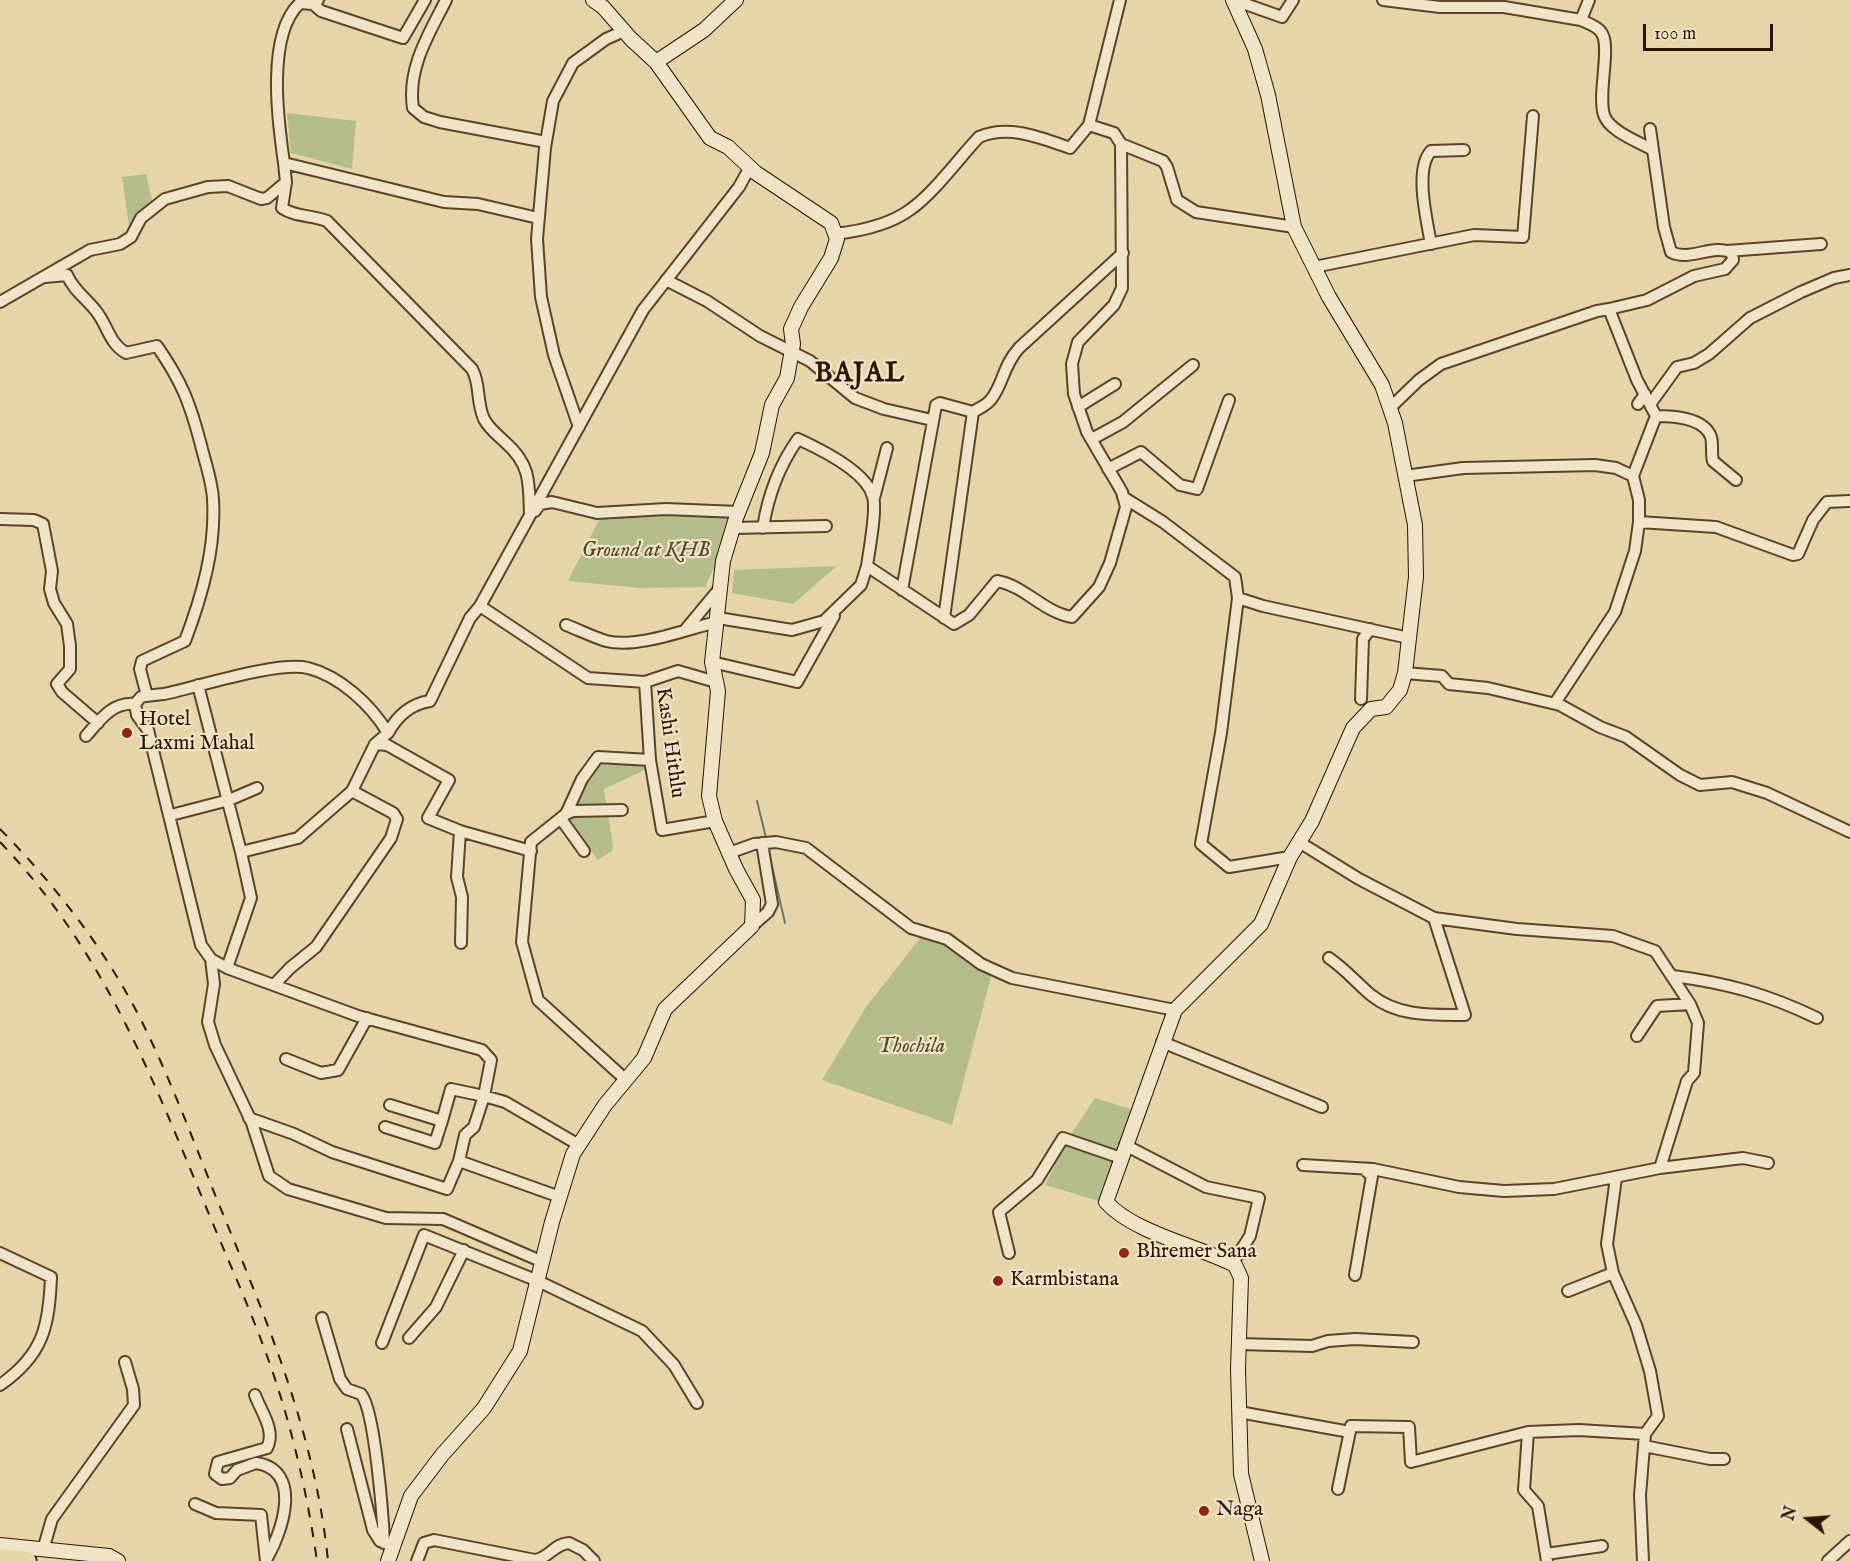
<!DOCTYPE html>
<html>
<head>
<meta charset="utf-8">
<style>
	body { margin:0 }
	#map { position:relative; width:1850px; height:1561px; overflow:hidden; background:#e6d5a9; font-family:"IM FELL English",serif }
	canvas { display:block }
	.north { position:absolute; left:1778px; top:1489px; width:60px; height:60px; -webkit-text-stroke:4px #efe4c7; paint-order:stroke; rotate:287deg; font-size:16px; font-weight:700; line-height:24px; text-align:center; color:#2e1300 }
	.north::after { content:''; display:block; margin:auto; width:21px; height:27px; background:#2e1300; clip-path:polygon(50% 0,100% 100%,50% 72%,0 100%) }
	.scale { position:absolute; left:1643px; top:24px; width:130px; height:27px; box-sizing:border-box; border:3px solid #2e1300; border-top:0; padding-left:8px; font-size:18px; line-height:21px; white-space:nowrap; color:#2e1300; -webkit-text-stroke:4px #efe4c7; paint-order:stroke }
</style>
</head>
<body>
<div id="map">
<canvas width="1850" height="1561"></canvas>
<div class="north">N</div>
<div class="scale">100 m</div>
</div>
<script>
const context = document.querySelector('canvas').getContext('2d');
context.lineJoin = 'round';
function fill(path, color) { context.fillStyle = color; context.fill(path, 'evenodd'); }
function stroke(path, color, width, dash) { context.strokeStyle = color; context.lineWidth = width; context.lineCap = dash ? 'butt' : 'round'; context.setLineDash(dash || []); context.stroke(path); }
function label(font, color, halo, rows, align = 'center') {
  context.font = font + ' "IM FELL English",serif'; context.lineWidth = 4.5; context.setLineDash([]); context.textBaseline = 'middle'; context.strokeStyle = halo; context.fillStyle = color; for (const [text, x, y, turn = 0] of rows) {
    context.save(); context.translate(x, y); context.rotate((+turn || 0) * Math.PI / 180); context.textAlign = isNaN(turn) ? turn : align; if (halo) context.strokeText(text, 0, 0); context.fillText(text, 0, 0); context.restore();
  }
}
fill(new Path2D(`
	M287,113L356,121L352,169L291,153Z
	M146,174L153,204L129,226L122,177Z
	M729,514L715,566L705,587L640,588L568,581L601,516Z
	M837,566L793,604L732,593L734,570Z
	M649,761V768L604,789L613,846L612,851L598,860L570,822L571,814L596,762Z
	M921,937L938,940L992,973L952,1125L822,1080L866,1007Z
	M1095,1098L1131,1109L1102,1202L1045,1185L1070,1136Z`), '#b4bd89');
stroke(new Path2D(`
	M757,801L766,838
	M769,853L785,923`), '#6e756b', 2);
const street = new Path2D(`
	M446,0C429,34 407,68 413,108L424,117L440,122L546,142
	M1234,0L1282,17L1293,0
	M1383,0L1440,7H1504L1581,20L1589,0
	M313,4L321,11L403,38L425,0
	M1581,20C1587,23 1597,26 1601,32C1612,45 1597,94 1604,115C1609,131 1639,142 1653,150
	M1121,144L1163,161L1167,167L1177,200L1196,212L1294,227
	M284,163C278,122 266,34 300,3L313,4L318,0
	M835,234C861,231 890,225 911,209C934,193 959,158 979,137C1009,124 1041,138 1070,148L1089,125
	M1431,244C1427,221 1414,169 1431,151L1464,150
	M1727,251L1821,244
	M1314,267L1474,235L1523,237L1533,116
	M45,277L67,275C74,291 86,298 96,311C108,326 109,343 126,353L157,346C182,382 190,403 201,445C205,462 212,481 213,499C216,548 202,596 185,641L142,661L140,669L147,696
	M666,280L707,301L760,336L810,361L855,398L884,409L932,420
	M0,302L90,250L120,244L131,237L141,218L165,199L208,187L228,186L261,199L267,198L286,182
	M1651,403L1677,367L1694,363L1709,354L1750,318L1801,292L1834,278L1850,275
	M1638,404L1645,394
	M1078,407L1115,384
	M1391,407L1419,380L1441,364L1597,311L1609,309
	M1656,416C1672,416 1704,417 1711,437C1713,444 1711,453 1713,461L1736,480
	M579,427L554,355L541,297L537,239L545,148L553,101L573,63L606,39L624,31
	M1092,439L1123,422L1193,365
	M1108,469L1141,452L1180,485L1197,489L1229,400
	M1405,476L1463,468L1595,465L1616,468L1633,476
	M1123,497L1163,522L1235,577L1238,598L1263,606L1409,638
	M874,498L887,448
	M535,511L540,504L552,502L597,513L666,509L738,512
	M530,515C529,484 531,465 506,443C498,435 489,429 484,419C476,402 481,385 472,369L327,221C312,215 295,217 282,208L286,182L284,163L444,202L478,204L538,218
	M0,519L34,520L43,524L52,571L50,589L54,603L67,624L70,646V669L57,684L62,692L98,723
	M1639,522L1716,527L1793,555L1798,554L1813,520L1827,502L1850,501
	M733,528L826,526
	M763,528C768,495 779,466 798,439C820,449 867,472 873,497C877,510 869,551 867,566
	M902,590L936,405L940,403L973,412C979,408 988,405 992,398C1003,384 1003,366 1019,348L1123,253
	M1238,598L1221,733L1201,844L1229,867L1290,857
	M480,606L588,678L645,682L650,760L662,830L715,821
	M718,618L792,630L824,621L861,585L867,566L954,624L969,615L997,581C1025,586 1043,612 1072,617L1099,587L1110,563L1126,507L1122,492L1087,432L1074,394L1072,364L1078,342L1114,305L1122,288L1121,144L1114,133L1089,125L1120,0
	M944,618L973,412
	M566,625C579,630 593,637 606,641C637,649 686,629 717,622
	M686,629L720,588
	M712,662L797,682L834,616
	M1405,673L1442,676L1449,684L1488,688L1560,705L1600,727L1626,737L1680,775L1700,785L1732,782L1767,793L1850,832
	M645,682L678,671L716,682
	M198,685L241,852
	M1361,699L1363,639L1370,629
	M1555,703L1615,612L1635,551L1639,522V500L1633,476L1656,416L1637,380L1609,309L1647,300L1694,276L1725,269L1733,260L1732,253C1713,243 1690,262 1671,252L1664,227L1650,129
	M388,733L375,744L387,745L449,780L428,818L460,831L531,851
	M86,736C100,720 112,702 135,704
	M566,814L573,811L622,810
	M171,815L229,800L257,788
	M561,819L584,851
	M460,831L457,877L462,897L461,943
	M1299,842L1359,879L1434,918L1517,929L1613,936L1655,951L1690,1004L1698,1023L1694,1073L1687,1081L1660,1168
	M729,853L754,844L776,842L806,848L911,928L947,939L981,964L1012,978L1175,1010
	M752,926L768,912L772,904L762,843
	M1329,958C1345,969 1357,983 1371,995C1398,1017 1433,1015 1465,1015L1434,918
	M211,959L214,984L208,1022L215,1045L252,1123L269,1176L288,1189L386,1218L443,1219L543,1262
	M227,968L251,898L241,852L298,838L352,791L375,744
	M1673,976C1727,983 1767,994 1817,1018
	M274,985L290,968L316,947L391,838L397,819L393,813L352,791
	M1637,1036L1657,1006L1690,1004
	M1162,1042L1322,1107
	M286,1059L321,1073L338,1070L367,1018
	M626,1080L538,1000L522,942L531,842L566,814L582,779L598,757L650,760
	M390,1105L442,1121L451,1089L484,1096L474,1127L465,1135L459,1161
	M249,1118L294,1134L332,1152L447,1189L459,1161L560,1197
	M385,1127L435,1143L442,1121
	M579,1145L505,1102L484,1096L491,1060L482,1050L358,1016L227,968L211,959L201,945L148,730L137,715L135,704L141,697C149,695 156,695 164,694C198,687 277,661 308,668C340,676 371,705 388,733C397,716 411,704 430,701L470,618L480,606L643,310L739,187L750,167
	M1125,1145L1206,1187L1259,1198L1250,1236L1232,1264
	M1303,1165L1373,1169L1459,1187L1504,1191L1554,1189L1660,1168L1743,1158L1768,1163
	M1616,1178L1607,1244L1613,1273L1636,1325L1650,1371L1658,1416L1645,1434L1640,1495L1643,1561
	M0,1253L51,1277C49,1327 43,1355 0,1385
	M1009,1253L999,1212L1037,1180L1063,1138L1121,1158
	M1355,1275L1372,1176L1364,1169
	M1568,1291L1613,1273
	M322,1318L340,1379L347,1389L361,1394C375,1410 383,1518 384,1543
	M409,1338L436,1307L464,1250
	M382,1343L424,1235L538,1281L642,1331L674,1365L697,1403
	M1239,1344L1312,1346L1328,1341L1355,1339L1413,1342
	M255,1395C261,1412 276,1430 267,1448L218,1462L215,1474L222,1479L230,1478L237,1470L256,1463C304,1470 282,1533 266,1560
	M1239,1412L1350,1432
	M347,1429L373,1530L380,1541L387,1544
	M1528,1432L1524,1490L1538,1506L1547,1561
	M1644,1446L1710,1459H1724
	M1338,1489L1351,1426L1409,1427L1411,1462L1528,1432L1579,1430L1645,1434
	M195,1504L216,1513L261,1515L266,1561
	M43,1550L52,1519L134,1405L133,1389L125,1362
	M1546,1554L1602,1546
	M417,1561L424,1543L434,1540L535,1560C549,1558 554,1544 569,1543L583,1550L594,1561
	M1828,1561L1850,1541`);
const secondary = new Path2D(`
	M1233,0L1255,49L1268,95L1294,227L1329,297L1382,385L1395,423L1415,525L1416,577L1405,673L1400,690L1386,707L1371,709L1353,728L1312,821L1290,857L1261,924L1175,1010L1106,1202C1134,1233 1198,1246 1235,1265L1241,1278L1238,1369L1241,1474L1262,1561
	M656,62L704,30L736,0
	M0,1545L109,1556L118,1561
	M388,1561L411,1496L442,1455L484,1408L520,1351L552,1222L573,1154L605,1105L644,1058L665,1009L752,926L753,900L736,869L715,821L709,796L718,691L712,662L723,561L736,518L762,453L772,405L787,378L793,344L791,329L801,307L831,258L837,239L831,223L756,173L728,147L710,138L656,62L631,39L603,7L593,0`);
const highway = new Path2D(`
	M0,1558L27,1561`);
stroke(street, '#5c442a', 14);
stroke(secondary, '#2e1300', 16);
stroke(highway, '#2e1300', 21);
stroke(street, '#efe4c7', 10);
stroke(secondary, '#efe4c7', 14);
stroke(highway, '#e6d5a9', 18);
stroke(new Path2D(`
	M0,829C56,886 106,950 142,1022C174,1086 198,1154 225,1219C271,1330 316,1440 328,1561
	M0,842C103,950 150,1072 206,1207C229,1263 255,1319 274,1376C294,1436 308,1498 317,1561`), '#2e1300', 2, [10, 10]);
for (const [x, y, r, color] of [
	[127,733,6,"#8f2418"],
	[1124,1253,6,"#8f2418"],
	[998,1281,6,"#8f2418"],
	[1204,1511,6,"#8f2418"]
]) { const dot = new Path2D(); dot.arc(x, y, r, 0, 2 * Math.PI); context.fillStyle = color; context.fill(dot); stroke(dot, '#efe4c7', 2); }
label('italic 21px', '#564629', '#efe4c7', [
	["Ground at KHB",646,552],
	["Thochila",911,1048]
]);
label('21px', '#2e1300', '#efe4c7', [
	["Hotel",139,721],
	["Laxmi Mahal",139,745],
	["Bhremer Sana",1136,1253],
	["Karmbistana",1010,1281],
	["Naga",1216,1511]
], 'left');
label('21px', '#2e1300', '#efe4c7', [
	["Kashi Hithlu",669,743,82]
]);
context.letterSpacing = '1.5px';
label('bold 27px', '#2e1300', '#efe4c7', [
	["BAJAL",860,375]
]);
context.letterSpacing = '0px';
</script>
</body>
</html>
